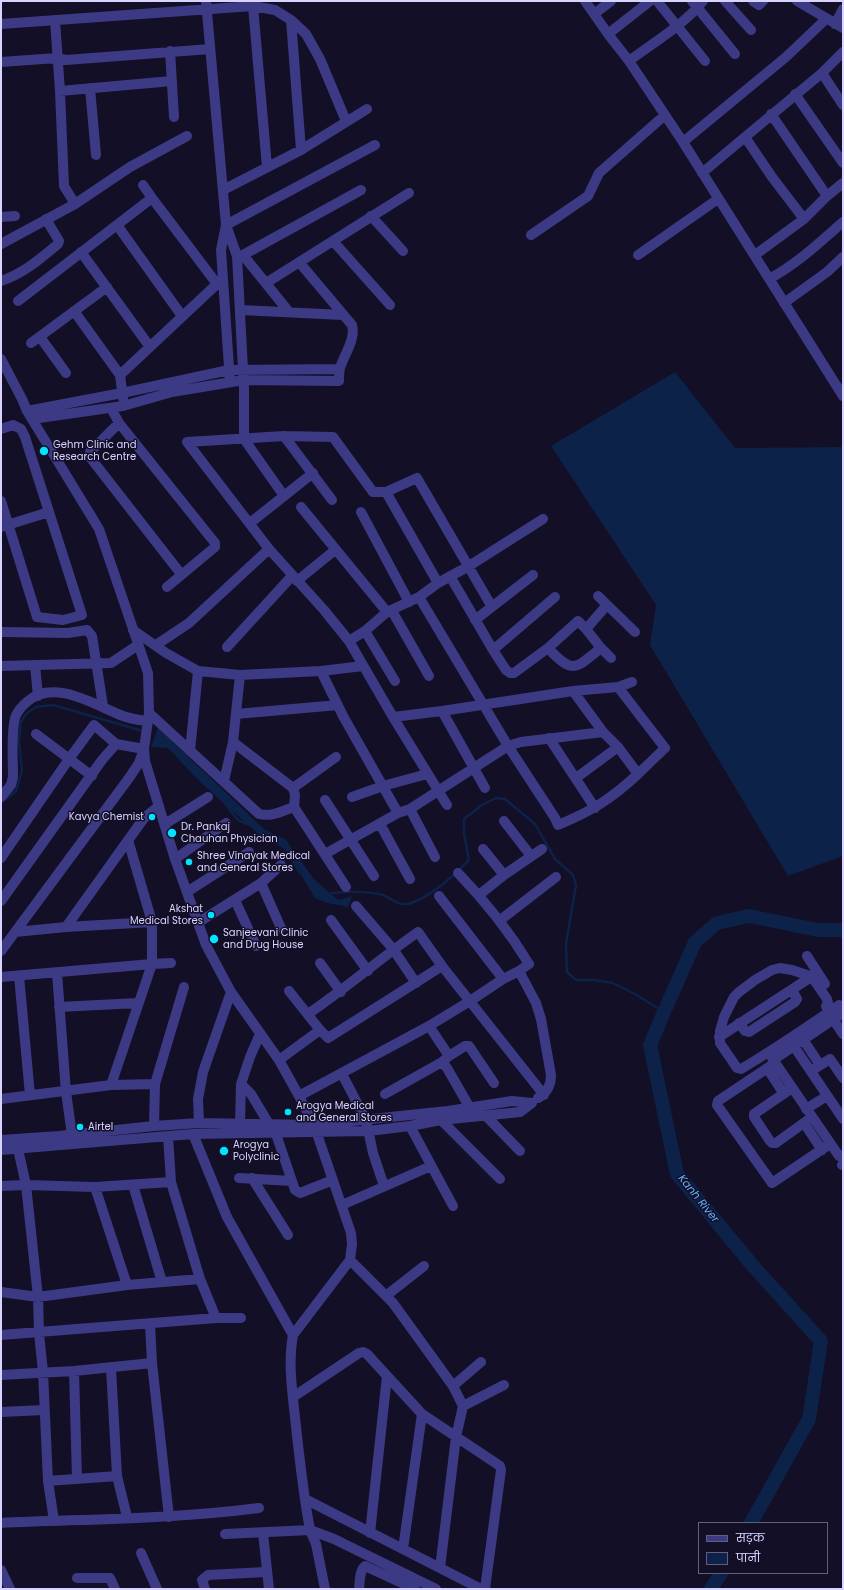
<!DOCTYPE html>
<html>
<head>
<meta charset="utf-8">
<style>
	body { margin:0 }
	#map { position:relative; width:844px; height:1590px; overflow:hidden; background:#130f26; font-family:Poppins,"Noto Sans Devanagari",sans-serif }
	canvas { display:block }
	.frame { position:absolute; inset:0; border:2px solid #d9d4ff; pointer-events:none }
	.legend { position:absolute; left:698px; top:1522px; width:130px; height:52px; box-sizing:border-box; background:#130f26; border:1px solid #625e7d; margin:0; padding:5px 7px; list-style:none; font-size:12px; color:#d9d4ff }
	.legend li { display:flex; align-items:center; gap:8px; height:20px }
	.legend b { width:20px; border:1px solid #625e7d }
</style>
</head>
<body>
<div id="map">
<canvas width="844" height="1590"></canvas>
<div class="frame"></div>
<ul class="legend">
<li><b style="height:5px;background:#3d3a85"></b>सड़क</li>
<li><b style="height:11px;background:#0c2248"></b>पानी</li>
</ul>
</div>
<script>
const context = document.querySelector('canvas').getContext('2d');
context.lineJoin = 'round';
function fill(path, color) { context.fillStyle = color; context.fill(path, 'evenodd'); }
function stroke(path, color, width, dash) { context.strokeStyle = color; context.lineWidth = width; context.lineCap = dash ? 'butt' : 'round'; context.setLineDash(dash || []); context.stroke(path); }
function label(font, color, halo, rows, align = 'center') {
  context.font = font + ' Poppins,sans-serif'; context.lineWidth = 3; context.setLineDash([]); context.textBaseline = 'middle'; context.strokeStyle = halo; context.fillStyle = color; for (const [text, x, y, turn = 0] of rows) {
    context.save(); context.translate(x, y); context.rotate((+turn || 0) * Math.PI / 180); context.textAlign = isNaN(turn) ? turn : align; if (halo) context.strokeText(text, 0, 0); context.fillText(text, 0, 0); context.restore();
  }
}
fill(new Path2D(`
	M675,372L735,448L843,447V856L788,876L650,645L656,605L551,446Z
	M158,728L264,829L286,840L313,878L338,900L352,896L348,907L327,903L315,898L286,850L258,834L197,779L168,748L151,747Z`), '#0c2248');
stroke(new Path2D(`
	M1,803L16,791L22,771L19,741L21,722L26,714L36,707L53,705L143,731
	M225,804L238,820L247,824
	M288,853L300,873
	M459,870L469,860L464,834V819L482,805L496,798L505,799L535,824L555,859L573,875L576,885L566,944L567,972L576,980H594L613,983L635,994L664,1012
	M328,894C343,891 368,891 383,895C389,897 396,904 403,904C417,906 445,883 455,874`), '#0c2248', 2.5);
stroke(new Path2D(`
	M751,1523L809,1419L821,1341L753,1266L677,1174L650,1045L664,1012L695,942L717,923L749,916L818,930H843
	M711,1589L721,1573`), '#0c2248', 14);
stroke(new Path2D(`
	M206,1L226,225L221,250L230,382
	M585,1L608,34L629,61L683,142L843,396
	M657,1L705,61
	M692,1L735,54
	M725,1L751,30
	M753,1L759,5L763,1
	M797,1L843,28
	M253,6L267,167
	M594,14L611,1
	M55,20L60,91L64,186L75,204
	M291,20L301,150
	M1,24L253,6L275,10L291,20L306,34L320,59L346,121
	M835,24L843,9
	M608,34L650,1
	M170,51L174,117
	M629,61C654,42 684,25 703,1
	M1,62L57,58L66,60L210,49
	M822,73L843,105
	M90,88L96,155
	M60,91L172,81
	M795,94L843,163
	M771,114L827,196
	M683,142L786,57L826,19
	M702,173L745,137
	M143,185L152,198L217,284
	M223,190L301,150L367,109
	M371,216L403,251
	M1,217L15,216
	M804,219L772,177L745,137L822,73L843,52
	M117,225L182,316
	M226,225L237,256L244,389V439L284,496
	M226,225L375,145
	M531,235L588,196L599,173L665,115
	M333,241L390,305
	M1,244L75,204L130,167L187,136
	M81,252L150,347
	M243,255L361,190
	M638,255L718,199
	M755,255L804,219L827,196L843,183
	M238,256L243,255L289,312
	M769,279C797,264 819,243 843,222
	M1,281C23,274 40,259 58,244L59,241L46,219
	M266,283L409,193
	M18,301L152,198
	M784,303L827,272L843,257
	M241,310L343,315
	M74,311L120,375
	M40,337L66,373
	M31,343L107,287
	M1,359L22,399L27,411L99,529L148,673L149,713L144,749L145,761L175,859L206,945L231,992L279,1060L299,1096L314,1125L351,1233L352,1244L350,1260L293,1335C288,1362 292,1390 295,1417C299,1455 303,1493 310,1530L334,1539L436,1589
	M123,398L120,375L217,284L223,283
	M111,408L119,423L215,543V547L167,587
	M27,411L122,393L229,370L339,369
	M32,419L123,406L172,392L244,380L339,381C339,377 339,372 340,368C344,355 356,339 352,325L299,262
	M119,423L90,452L89,456L181,574
	M1,429L13,425L21,429L25,437L82,615L63,620L37,617L1,501
	M284,436L332,500
	M187,442L269,549L324,610L349,641L393,717L447,805
	M187,442L284,436L333,437L373,492H386L417,478L492,607
	M386,492L438,583
	M301,507L387,612
	M361,512L409,602
	M250,523L313,473
	M1,527L49,512
	M450,576L493,650L506,670L510,673H514L548,648L578,621L586,629
	M297,581L335,550
	M598,596L635,632
	M419,597L508,746L555,818L558,825C592,811 611,799 638,774L618,747L603,732L573,691
	M607,605L586,629L601,648L611,658
	M392,611L429,676
	M475,620L533,575
	M133,630L166,653L198,671
	M365,631L395,681
	M1,632L68,633L87,630L92,636L103,706
	M349,641L365,631L387,612L419,597L438,583L469,566L543,519
	M156,645L189,623L269,549
	M227,647L292,576
	M548,648C573,675 575,669 601,648
	M493,650L555,597
	M35,665L38,696
	M1,666L111,663L138,645
	M321,671L343,716L398,813
	M240,675L321,671L363,666
	M618,687L665,748L638,774
	M442,711L485,788
	M149,713L259,814C272,817 282,811 294,807L346,887
	M236,714L338,705
	M393,717L442,711L573,691L618,687L632,682
	M36,734L92,776
	M549,738L595,808
	M233,742L293,788
	M190,751L198,671L240,675L233,742L224,781
	M576,778L618,747
	M1,797L11,785L13,777C13,760 11,733 15,718C17,711 22,706 28,701C55,678 96,706 123,716C131,719 139,720 147,721
	M352,797L383,786L427,774
	M325,800L374,876
	M294,807L295,795L293,788L336,757
	M410,809L435,857
	M504,821L531,856
	M165,824L208,797
	M380,824L410,879
	M483,849L504,875
	M325,854L398,813L410,809L508,746L521,742L603,732
	M1,858L69,759L94,725L116,744
	M175,859L226,823
	M261,883L281,928
	M187,892L249,852
	M479,895L504,875L542,849
	M439,896L503,979
	M235,900L256,946
	M1,901L102,760L116,744L144,749L139,763L129,778L1,951
	M356,906L393,949L416,983
	M331,920L368,971
	M499,921L556,877
	M199,922L261,883L281,865
	M66,927L144,818L159,806
	M15,932L66,927L152,922
	M807,956L825,984
	M320,963L341,992
	M519,971L536,1003L541,1019L551,1075C551,1086 547,1092 538,1098
	M57,973L66,1092L72,1135
	M19,976L30,1095
	M1,977L152,964L171,963
	M289,991L320,1030L328,1038L442,966
	M839,1005C807,1027 775,1049 741,1069L737,1068L720,1043V1031L724,1017L734,997L739,992L755,980L772,970L780,968L792,970L810,976L814,980L827,999L828,1003L826,1006L828,1012L843,1034
	M59,1007L138,1003
	M308,1014C346,988 381,958 418,932L442,966L544,1095
	M739,1023L745,1031L749,1032L795,1002L797,999L792,990
	M429,1026L449,1056L442,1062L447,1068L470,1108
	M800,1035L820,1065
	M719,1037L811,977
	M789,1039L843,1119
	M449,1056L465,1046H469L494,1083
	M772,1058L839,1156L843,1155
	M279,1060L320,1030
	M773,1060L843,1013
	M775,1063L718,1101L717,1105L772,1183L830,1144
	M767,1068L784,1094
	M811,1071L830,1059L843,1078
	M342,1074L366,1120L373,1153L384,1186
	M241,1084L251,1094L269,1124
	M111,1085L152,964V922L128,840
	M792,1088L754,1114V1117L770,1141L772,1143H776L812,1117
	M385,1094L442,1062
	M299,1096L429,1026L470,1001L503,979L519,971L529,964C509,931 485,901 458,873
	M1,1099L111,1085L155,1084
	M806,1109L827,1096
	M486,1116L520,1151
	M441,1120L500,1179
	M199,1123L198,1099L203,1072L231,992
	M804,1123L822,1150
	M240,1124L241,1084L250,1057L260,1034
	M154,1126L155,1084L184,987
	M410,1126L453,1206
	M193,1134L227,1217L293,1335
	M276,1134L295,1190L300,1193L333,1180
	M1,1140L59,1136L154,1126L199,1123L314,1125L448,1111L512,1101L532,1103L520,1112L441,1120L410,1126L368,1131L193,1134L1,1150
	M18,1149L26,1185L38,1297L39,1333L43,1372L48,1481L54,1521
	M842,1165L843,1164
	M239,1178L292,1181
	M252,1178L288,1235
	M171,1182L200,1279L216,1318
	M133,1185L162,1282
	M1,1186L26,1185L95,1187L171,1182L168,1136
	M95,1187L127,1285
	M342,1205L431,1166
	M350,1260L393,1303L453,1386L463,1406L504,1385
	M1,1292L38,1297L127,1285L200,1279
	M387,1295L424,1266
	M150,1324L152,1363L169,1517
	M1,1335L216,1318H241
	M111,1368L117,1476L127,1517
	M74,1371L77,1479
	M1,1375L74,1371L152,1363
	M453,1386L481,1362
	M293,1397L359,1353L363,1352L367,1354L422,1414L500,1466L501,1470L485,1589
	M1,1412L44,1410
	M48,1481L117,1476
	M305,1499L481,1589
	M1,1523C87,1519 173,1519 259,1508
	M263,1533L269,1589
	M370,1533L387,1376
	M225,1534L310,1530L316,1544L325,1589
	M403,1549L422,1414
	M141,1553L157,1589
	M440,1568L456,1437L463,1406
	M1,1570L10,1589
	M77,1578H110L115,1589
	M205,1589L202,1580L208,1575L266,1572
	M359,1589C360,1582 359,1571 365,1566L415,1589`), '#3d3a85', 10);
for (const [x, y, r, color] of [
	[44,451,5,"#00e5ff"],
	[152,817,4,"#00e5ff"],
	[172,833,5,"#00e5ff"],
	[189,862,4,"#00e5ff"],
	[211,915,4,"#00e5ff"],
	[214,939,5,"#00e5ff"],
	[288,1112,4,"#00e5ff"],
	[80,1127,4,"#00e5ff"],
	[224,1151,5,"#00e5ff"]
]) { const dot = new Path2D(); dot.arc(x, y, r, 0, 2 * Math.PI); context.fillStyle = color; context.fill(dot); stroke(dot, '#130f26', 1.5); }
label('10px', '#d9d4ff', '#130f26', [
	["Gehm Clinic and",53,445],
	["Research Centre",53,457],
	["Kavya Chemist",144,817,"right"],
	["Dr. Pankaj",181,827],
	["Chauhan Physician",181,839],
	["Shree Vinayak Medical",197,856],
	["and General Stores",197,868],
	["Akshat",203,909,"right"],
	["Medical Stores",203,921,"right"],
	["Sanjeevani Clinic",223,933],
	["and Drug House",223,945],
	["Arogya Medical",296,1106],
	["and General Stores",296,1118],
	["Airtel",88,1127],
	["Arogya",233,1145],
	["Polyclinic",233,1157]
], 'left');
label('italic 11px', '#62b6ff', '#130f26', [
	["Kanh River",698,1199,51]
]);
</script>
</body>
</html>
